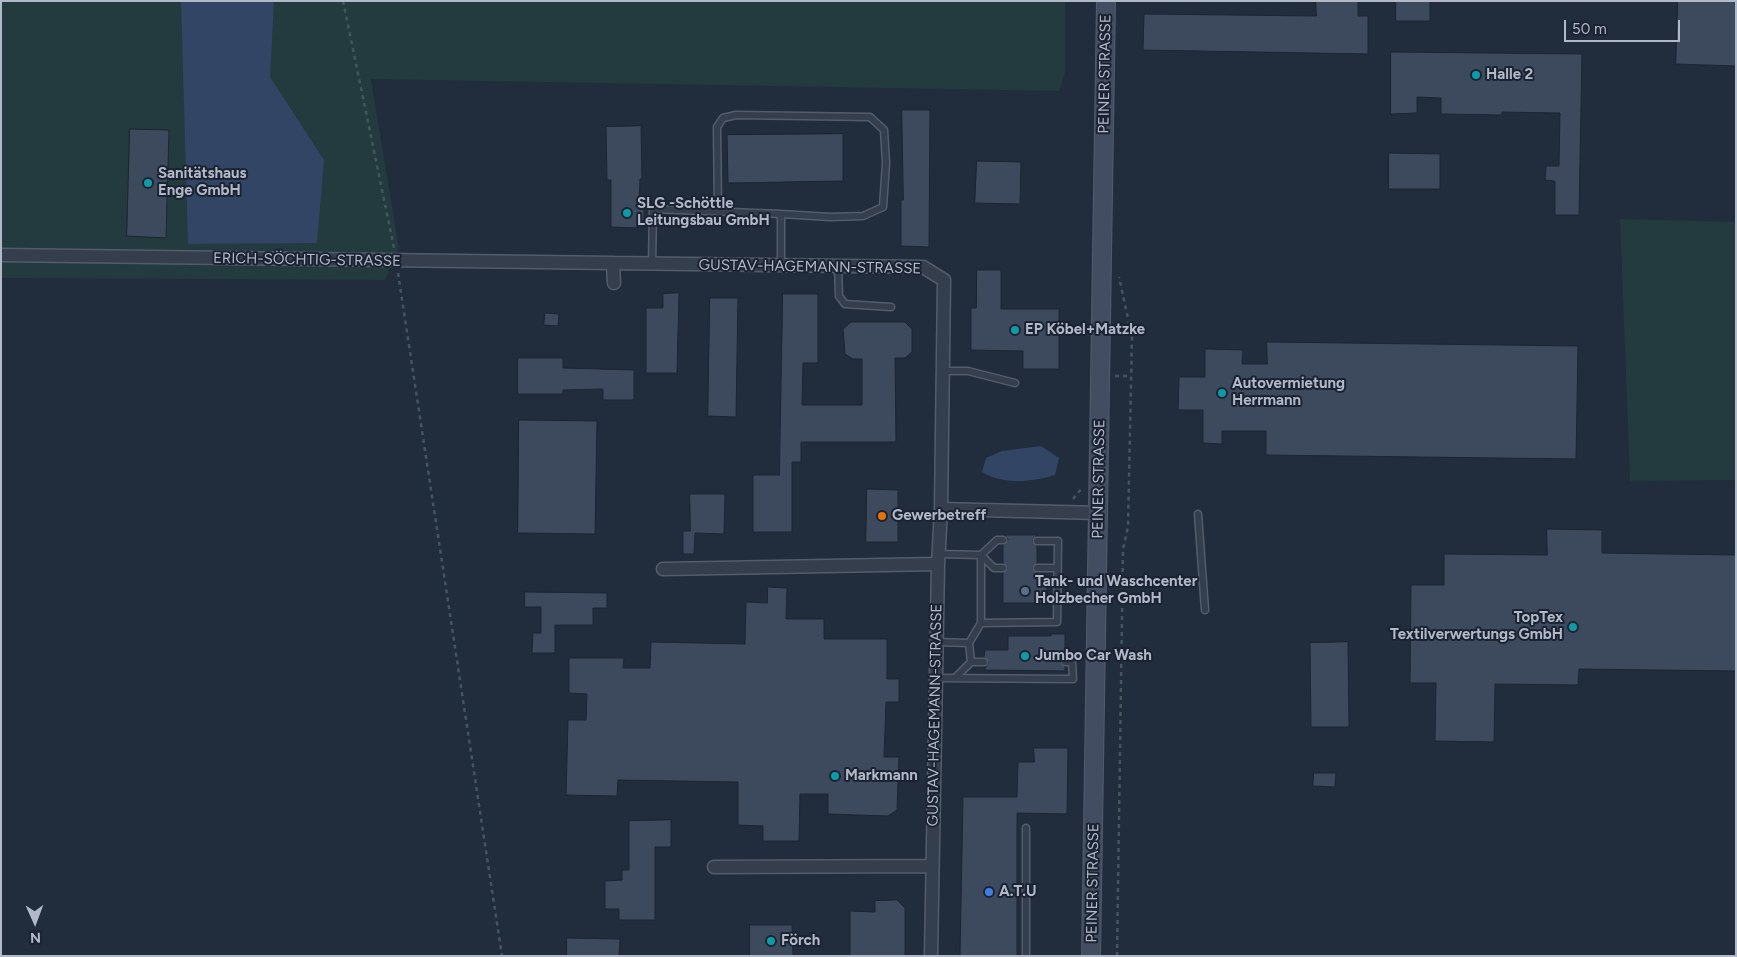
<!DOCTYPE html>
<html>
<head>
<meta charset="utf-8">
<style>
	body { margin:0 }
	#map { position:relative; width:1737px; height:957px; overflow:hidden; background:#212c3d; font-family:Figtree,sans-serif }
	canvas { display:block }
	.frame { position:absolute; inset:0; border:2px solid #b1b9c9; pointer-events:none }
	.north { position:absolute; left:10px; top:897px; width:50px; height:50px; -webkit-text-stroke:4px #1b2332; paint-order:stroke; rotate:178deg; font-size:14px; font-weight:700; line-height:20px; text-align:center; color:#b1b9c9 }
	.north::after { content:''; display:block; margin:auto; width:18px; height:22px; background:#b1b9c9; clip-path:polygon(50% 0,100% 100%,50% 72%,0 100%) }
	.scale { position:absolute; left:1564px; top:20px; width:116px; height:22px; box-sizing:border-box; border:2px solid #b1b9c9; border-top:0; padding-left:6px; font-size:15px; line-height:18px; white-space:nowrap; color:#b1b9c9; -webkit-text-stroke:4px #1b2332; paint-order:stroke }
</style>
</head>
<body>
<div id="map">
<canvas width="1737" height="957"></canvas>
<div class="frame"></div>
<div class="north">N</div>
<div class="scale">50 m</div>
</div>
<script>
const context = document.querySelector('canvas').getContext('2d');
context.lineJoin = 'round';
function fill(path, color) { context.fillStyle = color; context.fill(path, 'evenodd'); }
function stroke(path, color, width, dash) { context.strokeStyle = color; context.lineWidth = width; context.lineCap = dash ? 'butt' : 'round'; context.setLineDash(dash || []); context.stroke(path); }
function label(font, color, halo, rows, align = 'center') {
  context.font = font + ' Figtree,sans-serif'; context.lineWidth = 4; context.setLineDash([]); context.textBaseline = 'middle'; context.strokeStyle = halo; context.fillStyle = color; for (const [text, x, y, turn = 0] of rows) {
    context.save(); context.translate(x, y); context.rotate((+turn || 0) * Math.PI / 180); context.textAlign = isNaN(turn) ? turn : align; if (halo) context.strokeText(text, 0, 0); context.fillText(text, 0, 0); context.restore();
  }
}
fill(new Path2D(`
	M1,1H1065V73L1059,91L371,79L399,248L385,280L1,278Z
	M1620,219L1736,222V480L1630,481Z`), '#233a3e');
fill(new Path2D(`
	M181,1H274L270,77L324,160L317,243L188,244Z
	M1041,446L1059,458L1055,475C1032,482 1003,485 982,472L986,458L1002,451Z`), '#324564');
const building = new Path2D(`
	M1316,1H1358V16H1368V54L1143,50L1144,14L1316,16Z
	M1396,1H1430V21H1396Z
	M1678,1H1736V66L1676,64Z
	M1391,52L1582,54L1579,215H1555V181L1545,180L1546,166H1559L1560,113L1502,112V115L1441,114V98L1417,97V113L1391,114Z
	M902,110H930L929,247L901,246V200H903Z
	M641,126L642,179H640L639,205H644V221H637V228L611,227V180H607L606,127Z
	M130,129L169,130L166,238L127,236Z
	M843,134V181L728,183L727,135Z
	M1389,153L1440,154V189H1389Z
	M977,161L1021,162L1020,204L975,203Z
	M977,270H1001V309H1059V369H1023V351L971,350V308H976Z
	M679,293L677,373H646V308H663V294Z
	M783,294H818V363H803L802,405H862V359H853L845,354L843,329L851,322H905L912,329V352L905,358H895L896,442H801V462H792V532H753V475H779Z
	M710,298H738L736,417L708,416Z
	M545,313L559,314L558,326L544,325Z
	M1267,342L1578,346L1576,459L1266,455V431H1222V444L1203,443V410H1178L1179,377H1205V349L1243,350L1242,364H1267Z
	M518,358H563V368L634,370V400H603V389L563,390V394H518Z
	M519,420L597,421L595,534L518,533Z
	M867,489L898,490V542H866Z
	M690,494H725L724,534L695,533L694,554H683V531H690Z
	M1547,529L1602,530V553L1736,555V671L1579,669L1578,685L1495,684L1494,742L1435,741L1436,683H1410L1411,585H1444V554L1547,555Z
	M1005,535H1037L1032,541L1037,546V563L1032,568L1037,573V579H1047V603H1003V573L1008,568L1003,563V545L1008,540Z
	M768,587L787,588L786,619H824V639H887V679H899V702H886L884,757H899L897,810L888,816L828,814V794H800L799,841H763V826L738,825V782L618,780L617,796L566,795L568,720H586L587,694L569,693V658H624L623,668H650L651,642L745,644L746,602L767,603Z
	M525,592L607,593V608H593V625H555V653H532L533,633H541V607H525Z
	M1051,634H1065V657L1060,662L1065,667V671L984,670L989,662L984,657L985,650H1008V636H1051Z
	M1348,642L1349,727H1311L1310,643Z
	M1034,748H1068L1067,814L1017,813V956H960L963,797H1017L1018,762H1034Z
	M1314,773H1336L1335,787L1313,786Z
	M671,820V847H655V920H619V909H605V881L622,880V870H629V821Z
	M897,900L905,908V956H850V911L875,912V901Z
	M750,925H792L793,956H750Z
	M567,938L620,939L619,956H567Z`);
fill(building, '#3d4a5d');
stroke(building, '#1d2534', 1);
const service = new Path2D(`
	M718,212L717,127L723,118L736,115L870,117L884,130L886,163L883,207L863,216L830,217L781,214
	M652,264L653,209L781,214V265
	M838,266L839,296L845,304L891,307
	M943,371H968L1015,383
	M1198,514L1205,610
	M939,554L981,555L997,540H1003
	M981,555L994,568H1003
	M1037,568H1058
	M981,623V555
	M936,642L969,643L981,623L1057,622L1058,541H1037
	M971,662H984
	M936,678L1073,679L1072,662H1065
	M955,678L971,662L969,643
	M1026,956V828`);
const minor = new Path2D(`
	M1,255L613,263
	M614,283L613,263L923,267L944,280L941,509L1099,513
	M663,569L938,564
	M714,867L932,866
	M931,956L938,564L941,509`);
const secondary = new Path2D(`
	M1091,956L1106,1`);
stroke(service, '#535c6b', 9);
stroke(minor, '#535c6b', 15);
stroke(secondary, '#535c6b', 20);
stroke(new Path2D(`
	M343,1L394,248
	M398,273L502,956
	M1115,376H1131
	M1073,499L1082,488
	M1117,956L1123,549L1128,527L1132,337L1119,277`), '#41575b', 2.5, [4, 4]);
stroke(service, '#353e4d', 6);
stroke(minor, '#353e4d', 12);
stroke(secondary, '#434d61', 18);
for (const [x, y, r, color] of [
	[1476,75,5,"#0f9aa8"],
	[148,183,5,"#0f9aa8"],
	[627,213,5,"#0f9aa8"],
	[1015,330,5,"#0f9aa8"],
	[1222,393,5,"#0f9aa8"],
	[882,516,5,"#e8710a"],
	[1025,591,5,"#5c6f8a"],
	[1573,627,5,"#0f9aa8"],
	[1025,656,5,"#0f9aa8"],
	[835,776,5,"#0f9aa8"],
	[989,892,5,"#3f7fe0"],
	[771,941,5,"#0f9aa8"]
]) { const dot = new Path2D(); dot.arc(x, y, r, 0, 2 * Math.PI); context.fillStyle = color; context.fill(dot); stroke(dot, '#1b2332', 2); }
label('15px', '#b1b9c9', '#1b2332', [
	["PEINER STRASSE",1105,74,-89],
	["ERICH-SÖCHTIG-STRASSE",307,260,1],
	["GUSTAV-HAGEMANN-STRASSE",810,267,1],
	["PEINER STRASSE",1099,479,-89],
	["GUSTAV-HAGEMANN-STRASSE",935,715,-89],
	["PEINER STRASSE",1093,883,-89]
]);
label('bold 15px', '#b1b9c9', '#1b2332', [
	["Halle 2",1486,75],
	["Sanitätshaus",158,174],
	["Enge GmbH",158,191],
	["SLG -Schöttle",637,204],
	["Leitungsbau GmbH",637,221],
	["EP Köbel+Matzke",1025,330],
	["Autovermietung",1232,384],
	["Herrmann",1232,401],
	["Gewerbetreff",892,516],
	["Tank- und Waschcenter",1035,582],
	["Holzbecher GmbH",1035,599],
	["TopTex",1563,618,"right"],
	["Textilverwertungs GmbH",1563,635,"right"],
	["Jumbo Car Wash",1035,656],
	["Markmann",845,776],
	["A.T.U",999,892],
	["Förch",781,941]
], 'left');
</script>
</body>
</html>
